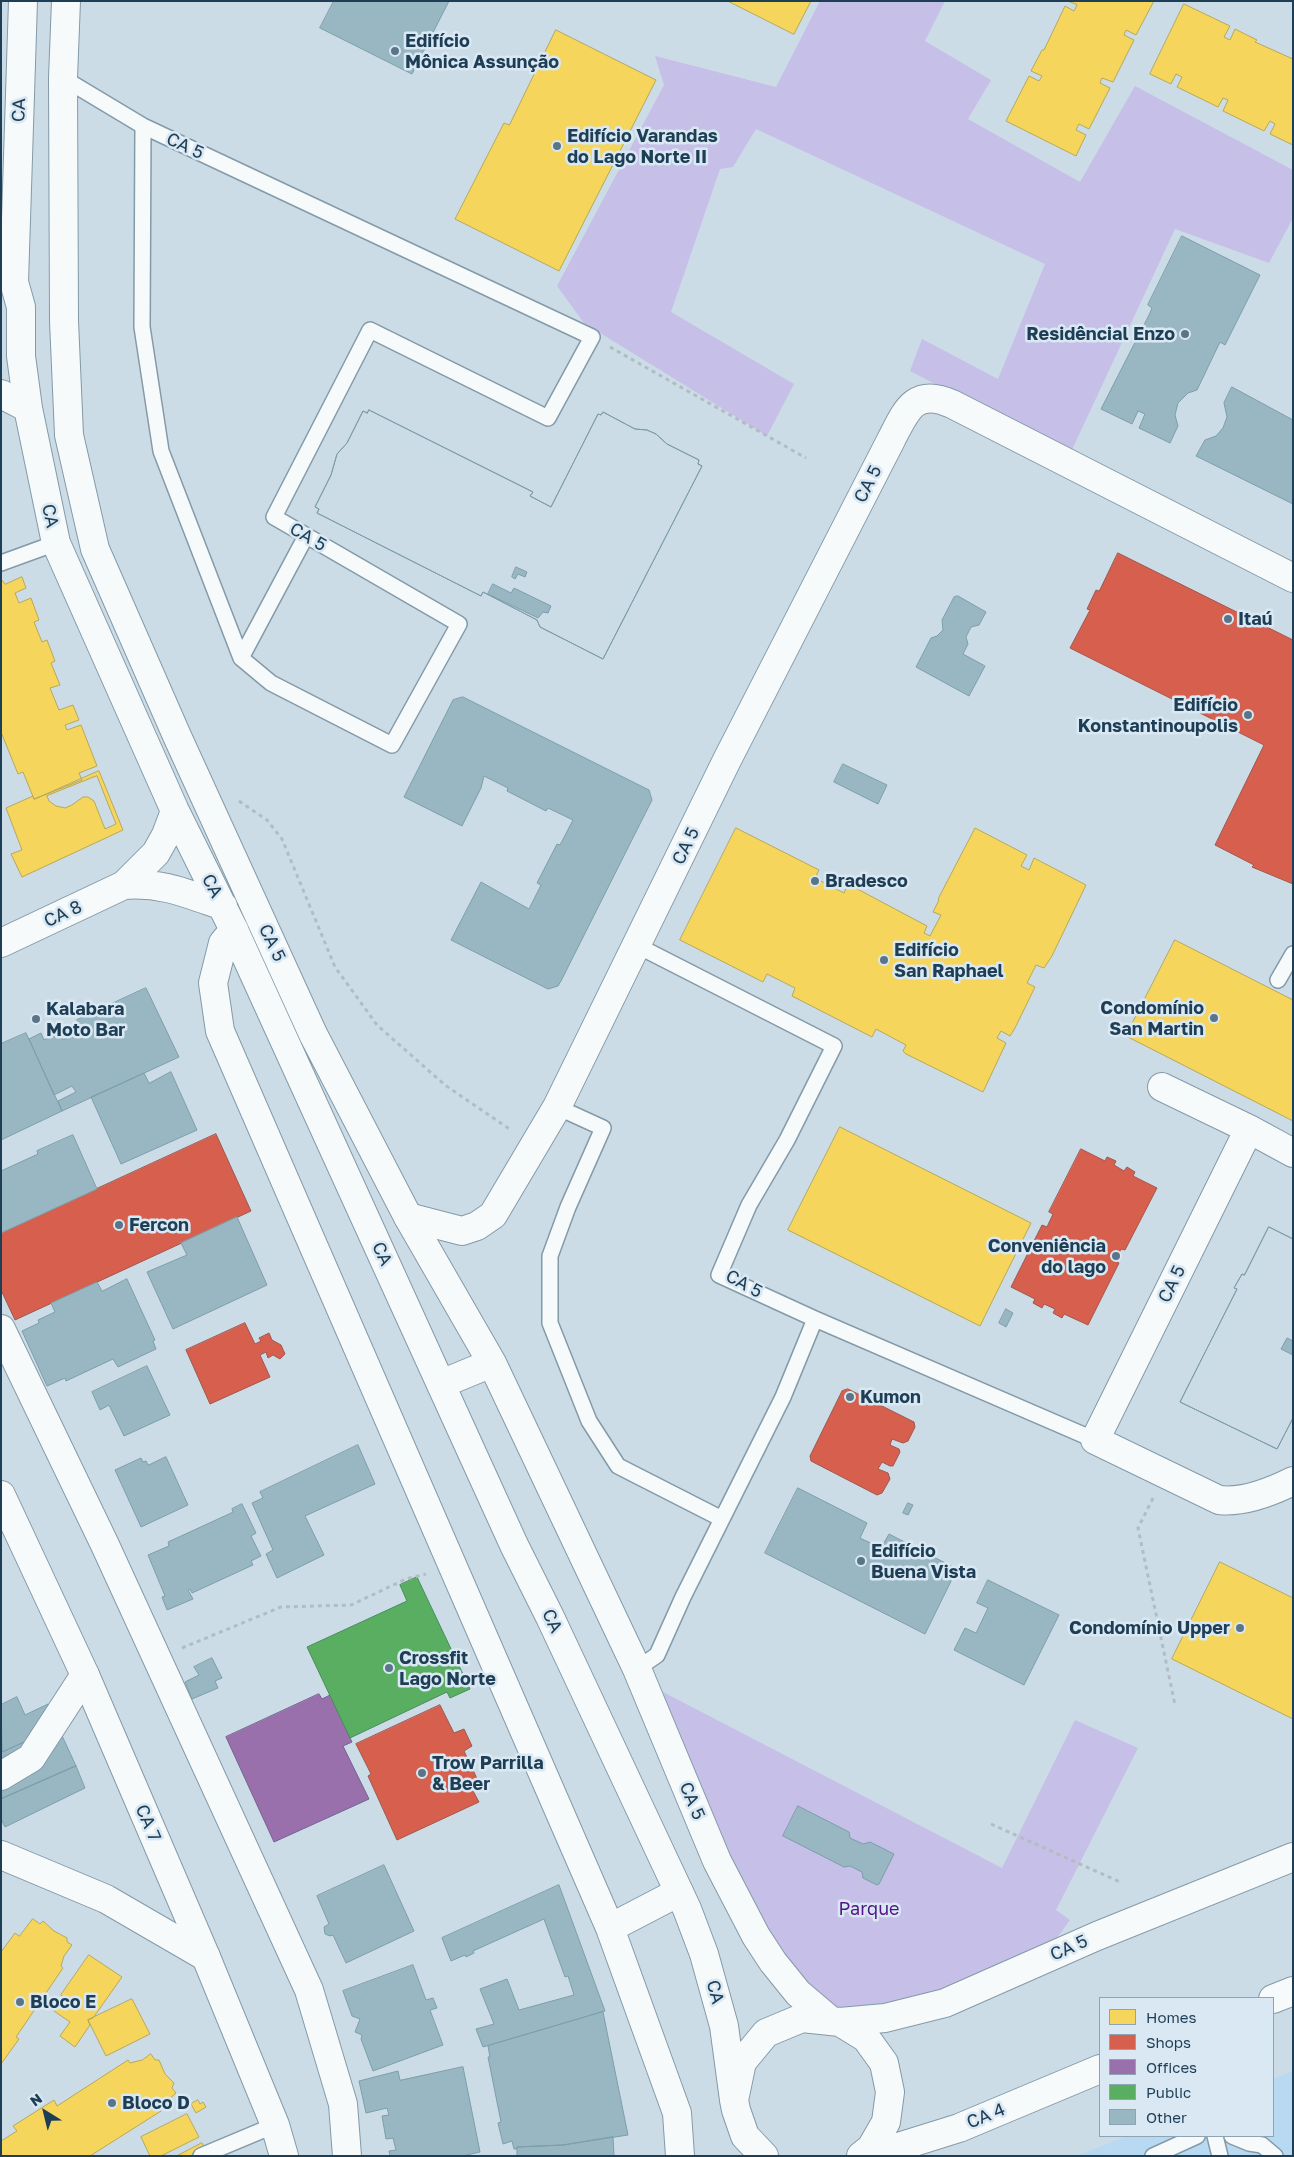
<!DOCTYPE html>
<html>
<head>
<meta charset="utf-8">
<style>
	body { margin:0 }
	#map { position:relative; width:1294px; height:2157px; overflow:hidden; background:#ccdce7; font-family:"Golos Text",sans-serif }
	canvas { display:block }
	.frame { position:absolute; inset:0; border:2px solid #1e3e55; pointer-events:none }
	.legend { position:absolute; left:1099px; top:1997px; width:175px; height:140px; box-sizing:border-box; background:#d9e8f3; border:1px solid #8ea4b4; margin:0; padding:6px 9px; list-style:none; font-size:15px; color:#1e3e55 }
	.legend li { display:flex; align-items:center; gap:10px; height:25px }
	.legend b { width:25px; border:1px solid #8ea4b4 }
	.north { position:absolute; left:20px; top:2087px; width:50px; height:50px; -webkit-text-stroke:4px #d9e8f3; paint-order:stroke; rotate:324deg; font-size:14px; font-weight:700; line-height:20px; text-align:center; color:#1e3e55 }
	.north::after { content:''; display:block; margin:auto; width:18px; height:22px; background:#1e3e55; clip-path:polygon(50% 0,100% 100%,50% 72%,0 100%) }
</style>
</head>
<body>
<div id="map">
<canvas width="1294" height="2157"></canvas>
<div class="frame"></div>
<ul class="legend">
<li><b style="height:14px;background:#f6d55c"></b>Homes</li>
<li><b style="height:14px;background:#d6604d"></b>Shops</li>
<li><b style="height:14px;background:#9970ab"></b>Offices</li>
<li><b style="height:14px;background:#5aae61"></b>Public</li>
<li><b style="height:14px;background:#98b7c3"></b>Other</li>
</ul>
<div class="north">N</div>
</div>
<script>
const context = document.querySelector('canvas').getContext('2d');
context.lineJoin = 'round';
function fill(path, color) { context.fillStyle = color; context.fill(path, 'evenodd'); }
function stroke(path, color, width, dash) { context.strokeStyle = color; context.lineWidth = width; context.lineCap = dash ? 'butt' : 'round'; context.setLineDash(dash || []); context.stroke(path); }
function label(font, color, halo, rows, align = 'center') {
  context.font = font + ' "Golos Text",sans-serif'; context.lineWidth = 5; context.setLineDash([]); context.textBaseline = 'middle'; context.strokeStyle = halo; context.fillStyle = color; for (const [text, x, y, turn = 0] of rows) {
    context.save(); context.translate(x, y); context.rotate((+turn || 0) * Math.PI / 180); context.textAlign = isNaN(turn) ? turn : align; if (halo) context.strokeText(text, 0, 0); context.fillText(text, 0, 0); context.restore();
  }
}
fill(new Path2D(`
	M1293,2071V2156H1077L1127,2136H1273V2079Z`), '#b7d9f2');
fill(new Path2D(`
	M820,1H945L925,41L991,80L968,119L1080,182L1135,86L1293,170V218L1269,263L1175,229L1070,454L910,371L922,339L998,379L1045,264L756,129L733,167L720,169L671,312L794,384L767,436L584,323L557,286L664,85L655,56L776,87Z
	M663,1692L1002,1868L1075,1720L1138,1748L1056,1910L1070,1920L1054,1942L907,2006L832,2011L791,1970L718,1847Z`), '#c6bfe8');
const homes = new Path2D(`
	M728,1H811L794,34Z
	M1068,1H1154L1136,35L1126,30L1124,35L1134,40L1113,82L1102,78L1100,83L1110,88L1089,129L1079,124L1076,130L1086,135L1076,156L1006,121L1029,76L1039,81L1042,76L1031,71L1042,50H1044L1065,6L1074,11L1077,5Z
	M1184,4L1230,26L1224,37L1230,40L1235,29L1257,40L1255,42L1293,59V145L1270,134L1275,124L1270,121L1264,131L1223,111L1228,100L1223,98L1218,107L1177,87L1182,77L1176,74L1171,84L1150,74Z
	M556,30L656,80L559,271L455,219L504,123L509,125Z
	M22,577L26,588L15,593L19,603L31,598L39,620L34,622L42,642L47,640L55,661L51,663L60,685L50,688L59,710L73,705L79,720L65,725L67,730L81,725L97,766L79,773L82,780L34,799L23,772L18,774L1,732V579L5,584Z
	M99,771L123,830L22,877L11,854L22,850L6,808L33,796L34,799ZM97,776L116,824L105,829L94,801L88,797H83L72,805L65,808L56,806L49,801L47,796Z
	M736,828L819,870L815,878L844,893L848,884L927,926L924,933L930,936L941,915L933,912L939,900L938,899L975,828L1027,855L1021,866L1029,870L1034,858L1086,885L1052,956L1044,968L1036,965L1027,983L1035,987L1015,1028L1010,1036L1001,1031L997,1038L1006,1043L983,1092L906,1054L903,1051L906,1045L876,1029L872,1037L792,996L795,988L767,974L763,982L680,940Z
	M1175,940L1293,1000V1121L1126,1036Z
	M840,1127L1031,1223L980,1326L788,1230Z
	M1220,1562L1293,1598V1719L1172,1659Z
	M33,1919L40,1924L43,1921L54,1931L67,1938V1942L72,1945L64,1956L61,1966L63,1968L16,2037L19,2039L1,2064V1952L15,1933L19,1936Z
	M89,1955L122,1977L93,2018L88,2020L90,2025L75,2047L60,2036L70,2022L54,2011L64,1997L61,1995Z
	M132,1999L150,2034L106,2056L88,2020Z
	M151,2054L155,2060H159L165,2074L174,2083L172,2088L176,2093L159,2108L161,2111L90,2156H1V2141L17,2131L13,2126L54,2100L57,2106L128,2060L130,2063L142,2060Z
	M198,2100L200,2104L203,2102L206,2107L196,2113L191,2104Z
	M187,2114L199,2137L161,2156H150L141,2137Z
	M202,2143L209,2156H177Z`);
fill(homes, '#f6d55c');
stroke(homes, '#b5a85a', 1);
const shops = new Path2D(`
	M1118,553L1293,640V884L1252,867L1254,865L1215,845L1264,745L1070,648L1090,610L1087,609L1096,590L1099,591Z
	M216,1134L251,1211L15,1320L1,1290V1233Z
	M1081,1149L1105,1161L1107,1157L1116,1161L1114,1165L1124,1171L1127,1167L1135,1172L1133,1176L1157,1188L1125,1250L1121,1249L1115,1261L1119,1263L1088,1325L1064,1314L1062,1318L1053,1313L1055,1309L1044,1304L1042,1308L1033,1303L1035,1299L1011,1287L1042,1225L1047,1227L1053,1214L1049,1212Z
	M245,1323L255,1344L261,1341L259,1338L269,1333L272,1340L281,1345L285,1354L280,1359L273,1355L268,1358L266,1352L260,1355L270,1377L210,1404L186,1350Z
	M848,1389L914,1422L915,1427L908,1441L903,1443L892,1439L890,1445L899,1449L900,1452L893,1466H890L882,1462L878,1469L888,1473L890,1479L882,1493L877,1495L811,1461L810,1456L842,1391Z
	M440,1705L454,1733L464,1729L472,1746L464,1751L480,1785L472,1789L479,1802L397,1840L368,1776L371,1774L356,1744Z`);
fill(shops, '#d6604d');
stroke(shops, '#9f564f', 1);
const offices = new Path2D(`
	M319,1694L322,1699L330,1695L350,1738L352,1742L343,1746L369,1799L274,1842L226,1737Z`);
fill(offices, '#9970ab');
stroke(offices, '#746191', 1);
const public = new Path2D(`
	M417,1577L470,1689L450,1698L447,1692L350,1738L307,1647L407,1601L400,1585Z`);
fill(public, '#5aae61');
stroke(public, '#488c5d', 1);
const building = new Path2D(`
	M334,1H449L412,74L320,28Z
	M1182,236L1260,275L1225,345L1220,342L1197,390L1188,393L1178,403L1175,415L1178,426L1170,443L1139,428L1145,414L1138,411L1132,424L1101,409L1149,315L1152,308L1148,305Z
	M1232,387L1293,420V504L1196,456L1205,440L1216,436L1223,428L1227,417L1224,403Z
	M369,410L533,492L530,496L551,507L598,414L601,415L603,412L635,429L647,430L656,434L667,444L699,460L698,464L702,466L603,659L540,627L537,620L485,593L483,592L481,596L317,513L319,509L315,507L331,475L337,454L347,443L363,411L367,413ZM516,567L527,572L525,577L518,574L515,579L512,577ZM493,584L511,593L514,588L551,606L548,613L543,612L538,618L488,594Z
	M369,410L533,492L530,496L551,507L598,414L601,415L603,412L635,429L647,430L656,434L667,444L699,460L698,464L702,466L603,659L540,627L537,620L485,593L483,592L481,596L317,513L319,509L315,507L331,475L337,454L347,443L363,411L367,413Z
	M958,596L986,612L979,625L971,627L966,637L968,644L963,654L985,666L969,696L916,667L931,638L937,636L943,630L942,620L954,597Z
	M463,697L649,790L652,800L561,981L558,986L548,989L451,940L481,882L529,909L541,885L537,883L557,844L560,845L573,820L548,808L546,811L507,791L508,788L484,776L481,788L462,826L404,797L453,700Z
	M843,764L887,785L878,804L834,782Z
	M146,988L179,1057L62,1111L58,1101L76,1092L72,1086L54,1095L29,1039L41,1033L44,1040L59,1032L63,1040L82,1031L77,1020Z
	M26,1033L62,1111L1,1140V1044Z
	M171,1072L197,1130L121,1164L91,1097L144,1073L149,1083Z
	M73,1135L97,1189L1,1233V1171L38,1154L37,1151Z
	M237,1217L267,1285L173,1329L147,1272L187,1255L181,1243Z
	M1269,1227L1293,1239V1341L1287,1338L1281,1349L1293,1355V1418L1277,1449L1180,1402L1237,1289L1234,1288L1242,1274L1244,1275Z
	M1269,1227L1293,1239V1418L1277,1449L1180,1402L1237,1289L1234,1288L1242,1274L1244,1275Z
	M127,1279L155,1340L153,1341L156,1349L118,1367L113,1359L66,1381L65,1378L47,1386L22,1331L39,1323L38,1320L55,1312L51,1303L97,1282L102,1291Z
	M1006,1309L1013,1313L1006,1327L999,1323Z
	M147,1366L170,1415L124,1436L109,1405L100,1410L92,1392Z
	M358,1445L375,1484L305,1516L324,1555L277,1578L266,1554L273,1550L252,1503L263,1498L260,1492Z
	M166,1457L188,1505L141,1527L115,1470L141,1458L143,1462L146,1461L148,1465Z
	M798,1488L867,1523L860,1538L881,1548L889,1534L957,1569L925,1634L765,1553Z
	M908,1503L913,1505L908,1515L903,1513Z
	M242,1504L256,1533L251,1536L261,1556L251,1561L253,1565L192,1593L190,1589L188,1590L193,1599L167,1610L162,1597L165,1596L148,1555L169,1546L168,1542L229,1514L233,1512L232,1509Z
	M988,1580L1059,1615L1024,1685L954,1650L965,1628L976,1633L978,1629L988,1608L977,1603Z
	M212,1658L222,1678L215,1681L218,1688L192,1699L185,1682L199,1675L194,1667Z
	M17,1697L25,1715L48,1704L58,1727L2,1752L1,1705Z
	M58,1727L76,1766L1,1799V1753Z
	M76,1766L85,1788L5,1827L1,1819V1799Z
	M798,1806L849,1832L850,1838L863,1844L870,1842L894,1854L879,1884L877,1885L863,1878L862,1872L850,1866L844,1867L783,1836Z
	M384,1865L414,1931L346,1963L333,1935L330,1936L325,1934L324,1927L329,1924L317,1896Z
	M559,1885L605,2011L483,2047L476,2029L494,2024L480,1989L507,1979L519,2010L574,1995L568,1976L565,1977L544,1919L473,1951L474,1953L466,1957L465,1955L451,1961L442,1938Z
	M413,1965L426,2000L433,1998L437,2008L430,2010L443,2045L373,2071L361,2039L362,2035L355,2032L360,2019L352,2016L343,1991Z
	M603,2012L628,2135L563,2145L517,2147V2149H514L512,2141L503,2144L498,2123L501,2122L488,2057H490L488,2046Z
	M463,2067L480,2152L462,2156H390L389,2151L396,2150L393,2138L386,2139L382,2116L389,2115L387,2108L366,2113L359,2081L398,2071L400,2080Z
	M613,2137L614,2156H517V2147L563,2145Z`);
fill(building, '#98b7c3');
stroke(building, '#7c9ea9', 1);
const lane = new Path2D(`
	M63,78L143,126L592,337L548,418L370,330L274,517L459,624L392,745L271,683L241,658L161,451L142,327L143,126
	M1,563L56,543
	M241,658L306,536
	M638,946L834,1046L787,1140L749,1205L719,1275L815,1319L1095,1440
	M1278,980L1293,954
	M557,1107L603,1128L568,1207L550,1256V1323L589,1421L618,1466L722,1519
	M637,1669L657,1655L683,1597L783,1397L815,1319
	M1215,2136L1220,2156
	M1232,2136L1249,2143L1262,2145L1275,2156
	M201,2156L275,2125
	M1153,2156L1197,2136`);
const street = new Path2D(`
	M234,930L223,943L213,983L220,1031L610,1928L677,2113L680,2156
	M1162,1087L1249,1129L1293,1153
	M1249,1129L1095,1440L1219,1500C1244,1503 1271,1492 1293,1481
	M408,1217L462,1231L477,1226L493,1215L557,1107L727,760L891,440C906,411 914,387 952,404L1293,578
	M1,1329L105,1545L309,1990L343,2104L347,2156
	M1,1776L31,1758L85,1675
	M1,1855L106,1899L206,1957
	M610,1928L679,1892`);
const secondary = new Path2D(`
	M23,1L14,282L21,307V356L28,408L56,543L175,811L234,930L514,1545L550,1617L687,1909L704,1954L724,2026L734,2100
	M66,1L63,78L64,321L69,435L95,549L177,736L313,1034L408,1217L492,1363L637,1669L717,1861L756,1936L773,1962L798,1993L831,2021
	M1,394L28,408
	M124,885C162,882 188,894 223,906
	M1,943L124,885L156,853L166,835L175,811
	M441,1384L492,1363
	M1,1495L85,1675L206,1957L275,2125L284,2156
	M1273,1999L1293,1991
	M840,2022L885,2018L945,2003L1097,1936L1293,1857
	M764,2156L745,2136L736,2110L734,2100L742,2062L766,2033L802,2018L840,2022L866,2038L884,2063L890,2092L886,2122L871,2148L861,2156
	M869,2156L959,2128L1100,2069`);
stroke(lane, '#839aa8', 18);
stroke(street, '#839aa8', 30);
stroke(secondary, '#839aa8', 30);
stroke(new Path2D(`
	M610,347L806,458
	M239,801L267,820L282,839L335,967L377,1025L445,1085L511,1130
	M1153,1498L1138,1528L1175,1705
	M182,1648L281,1607L351,1605L406,1579L426,1574
	M991,1824L1120,1882`), '#b2bcc3', 3, [4, 4]);
stroke(lane, '#f7fafb', 15);
stroke(street, '#f7fafb', 28);
stroke(secondary, '#f7fafb', 28);
for (const [x, y, r, color] of [
	[395,51,5,"#5b7588"],
	[557,146,5,"#5b7588"],
	[1185,334,5,"#5b7588"],
	[1228,619,5,"#5b7588"],
	[1248,715,5,"#5b7588"],
	[815,881,5,"#5b7588"],
	[884,960,5,"#5b7588"],
	[1214,1018,5,"#5b7588"],
	[36,1019,5,"#5b7588"],
	[119,1225,5,"#5b7588"],
	[1116,1256,5,"#5b7588"],
	[850,1397,5,"#5b7588"],
	[861,1561,5,"#5b7588"],
	[1240,1628,5,"#5b7588"],
	[389,1668,5,"#5b7588"],
	[422,1773,5,"#5b7588"],
	[20,2002,5,"#5b7588"],
	[112,2103,5,"#5b7588"]
]) { const dot = new Path2D(); dot.arc(x, y, r, 0, 2 * Math.PI); context.fillStyle = color; context.fill(dot); stroke(dot, '#d9e8f3', 2); }
label('bold 18px', '#1e3e55', '#d9e8f3', [
	["Edifício",405,41],
	["Mônica Assunção",405,62],
	["Edifício Varandas",567,136],
	["do Lago Norte II",567,157],
	["Residêncial Enzo",1175,334,"right"],
	["Itaú",1238,619],
	["Edifício",1238,705,"right"],
	["Konstantinoupolis",1238,726,"right"],
	["Bradesco",825,881],
	["Edifício",894,950],
	["San Raphael",894,971],
	["Condomínio",1204,1008,"right"],
	["San Martin",1204,1029,"right"],
	["Kalabara",46,1009],
	["Moto Bar",46,1030],
	["Fercon",129,1225],
	["Conveniência",1106,1246,"right"],
	["do lago",1106,1267,"right"],
	["Kumon",860,1397],
	["Edifício",871,1551],
	["Buena Vista",871,1572],
	["Condomínio Upper",1230,1628,"right"],
	["Crossfit",399,1658],
	["Lago Norte",399,1679],
	["Trow Parrilla",432,1763],
	["& Beer",432,1784],
	["Bloco E",30,2002],
	["Bloco D",122,2103]
], 'left');
label('18px', '#1e3e55', '#d9e8f3', [
	["CA",19,110,-88],
	["CA 5",185,146,25],
	["CA 5",868,484,-63],
	["CA",50,516,78],
	["CA 5",308,537,30],
	["CA 5",686,846,-64],
	["CA",212,886,63],
	["CA 8",63,914,-25],
	["CA 5",272,943,65],
	["CA",382,1254,65],
	["CA 5",744,1284,29],
	["CA 5",1172,1284,-64],
	["CA",552,1621,64],
	["CA 5",692,1801,67],
	["CA 7",148,1823,67],
	["CA 5",1069,1948,-24],
	["CA",715,1992,75],
	["CA 4",986,2116,-22]
]);
label('18px', '#52148a', '#d9e8f3', [
	["Parque",869,1909]
]);
</script>
</body>
</html>
